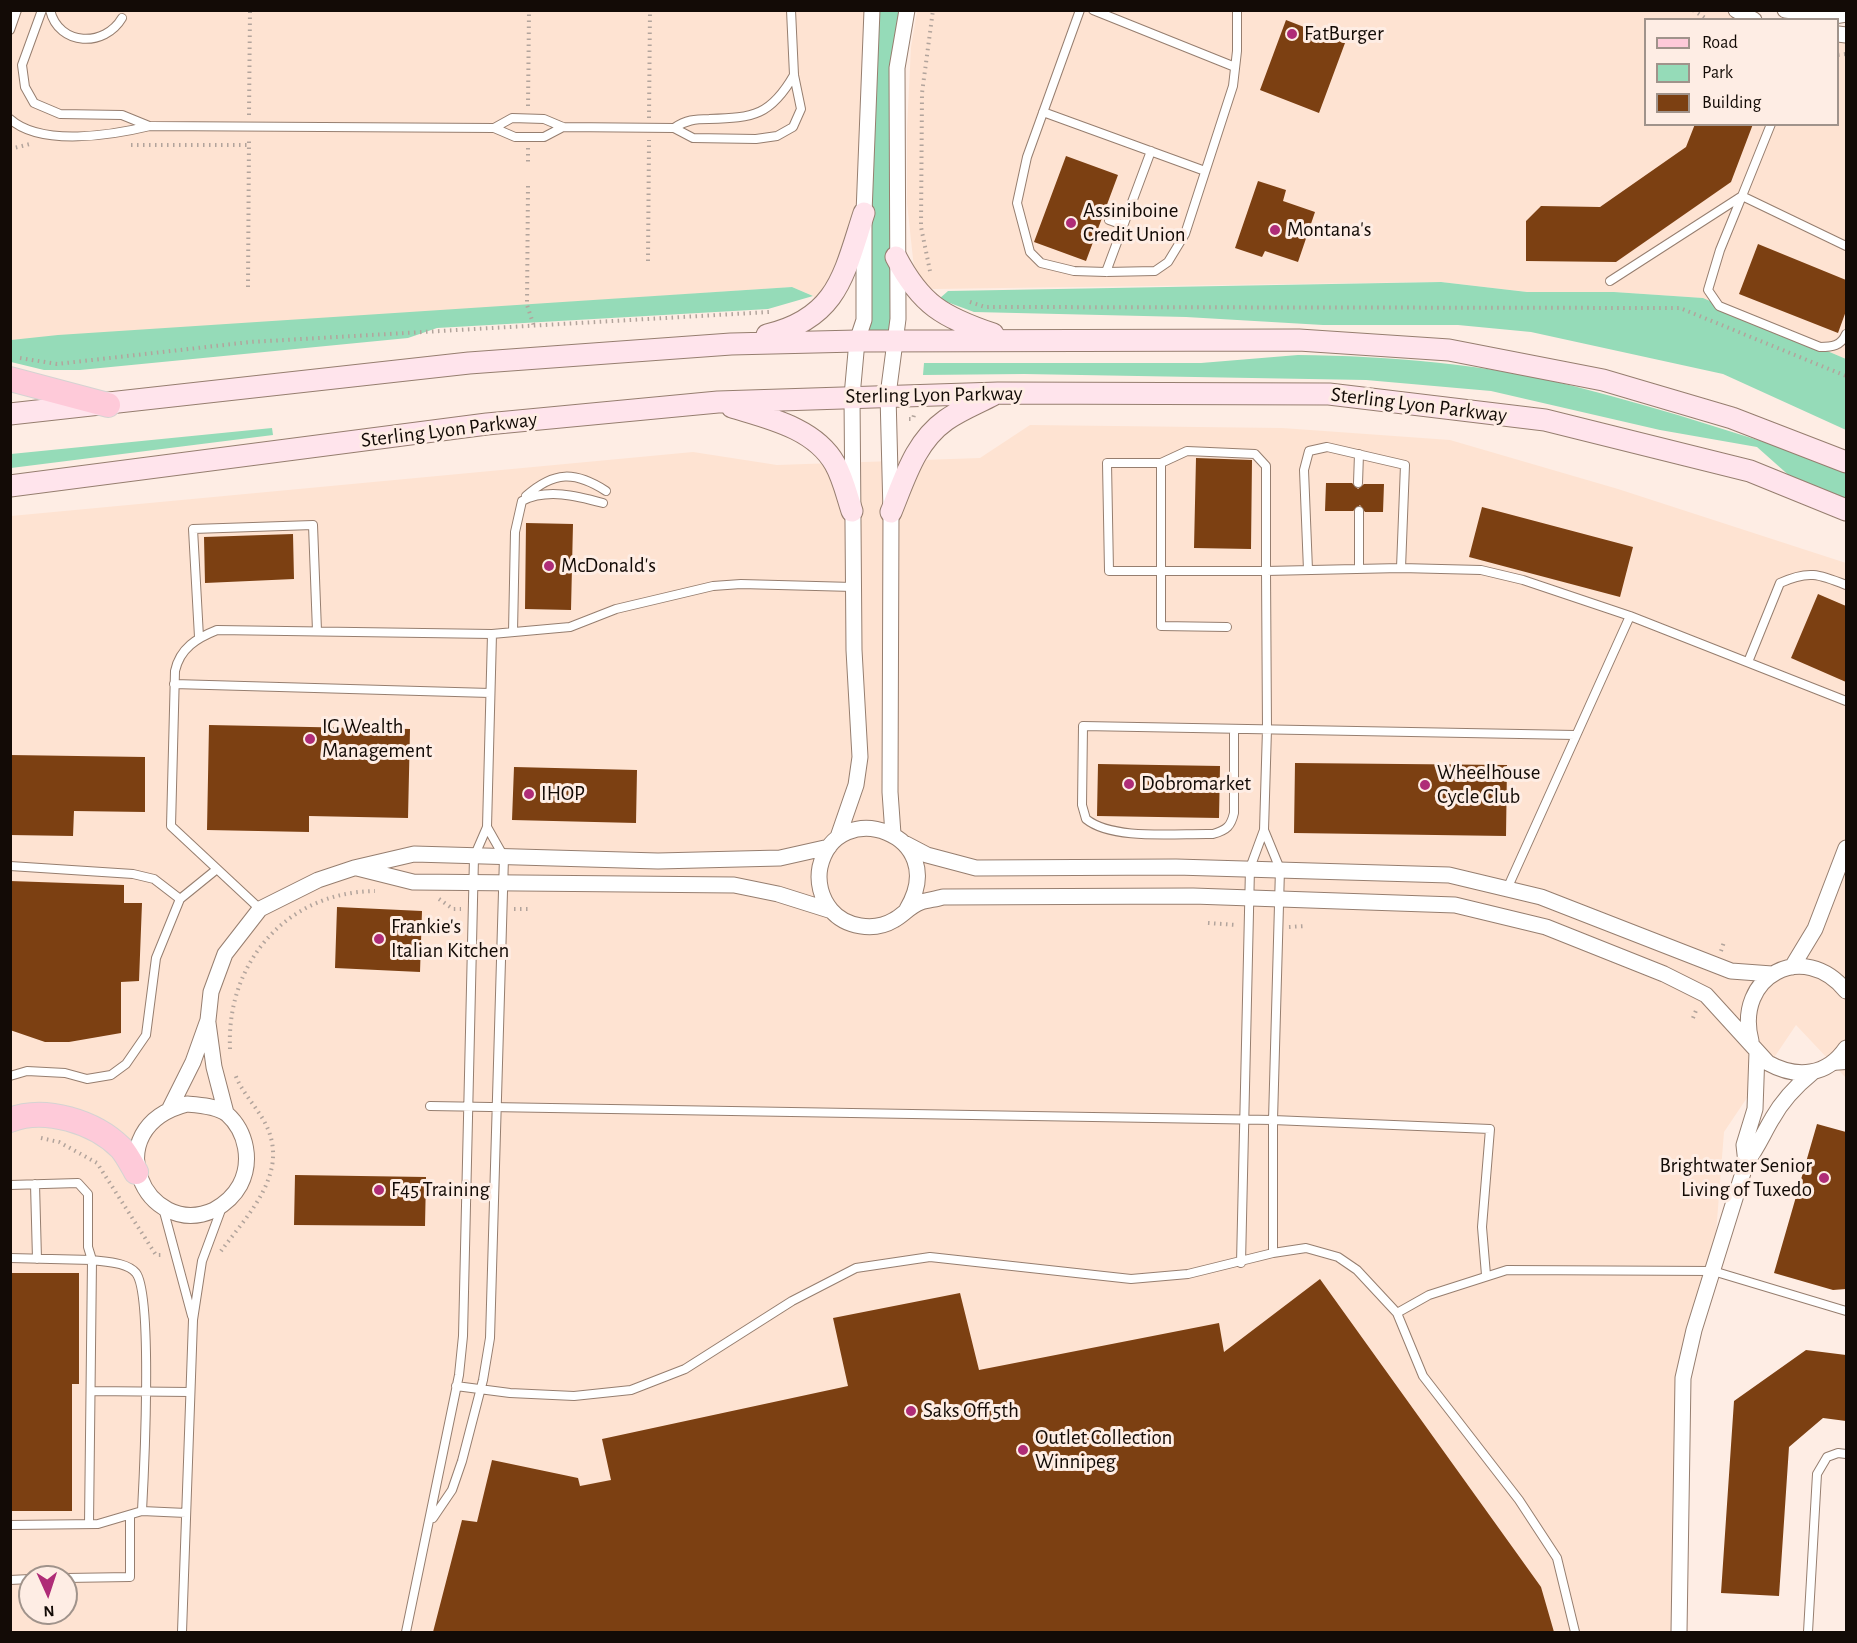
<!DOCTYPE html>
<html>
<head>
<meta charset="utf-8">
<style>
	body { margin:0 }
	#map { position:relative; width:1857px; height:1643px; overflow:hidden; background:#feede4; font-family:"Alegreya Sans",sans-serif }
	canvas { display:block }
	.frame { position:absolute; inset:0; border:12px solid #130b06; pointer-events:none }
	.legend { position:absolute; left:1644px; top:18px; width:195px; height:108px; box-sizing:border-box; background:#feede4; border:2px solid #a0938b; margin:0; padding:8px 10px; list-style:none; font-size:18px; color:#130b06 }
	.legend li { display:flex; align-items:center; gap:12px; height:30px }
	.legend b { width:30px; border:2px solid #a0938b }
	.north { position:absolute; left:18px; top:1565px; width:60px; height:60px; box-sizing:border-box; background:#feede4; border:2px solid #a0938b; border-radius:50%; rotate:177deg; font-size:16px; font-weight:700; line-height:24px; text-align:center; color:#130b06 }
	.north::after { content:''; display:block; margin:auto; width:21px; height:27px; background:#af2c77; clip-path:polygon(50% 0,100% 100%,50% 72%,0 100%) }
</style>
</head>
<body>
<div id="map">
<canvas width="1857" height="1643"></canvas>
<div class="frame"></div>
<ul class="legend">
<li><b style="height:8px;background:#fecad9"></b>Road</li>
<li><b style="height:16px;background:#95dbb8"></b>Park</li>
<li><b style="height:16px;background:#7c4012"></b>Building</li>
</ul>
<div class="north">N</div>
</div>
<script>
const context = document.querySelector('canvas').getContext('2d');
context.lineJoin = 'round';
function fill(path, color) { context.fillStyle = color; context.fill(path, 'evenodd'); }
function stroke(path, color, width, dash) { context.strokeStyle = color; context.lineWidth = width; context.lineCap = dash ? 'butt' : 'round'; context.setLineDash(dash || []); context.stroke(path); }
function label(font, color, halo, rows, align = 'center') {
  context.font = font + ' "Alegreya Sans",sans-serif'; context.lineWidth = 6; context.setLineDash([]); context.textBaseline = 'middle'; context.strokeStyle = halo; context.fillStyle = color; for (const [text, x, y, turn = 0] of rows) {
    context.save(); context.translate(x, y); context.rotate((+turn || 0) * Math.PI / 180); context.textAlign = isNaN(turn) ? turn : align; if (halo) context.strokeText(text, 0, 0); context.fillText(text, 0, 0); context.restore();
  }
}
fill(new Path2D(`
	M11,11H872L864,213L823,308L813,296L792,287L11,340Z
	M917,11H1724L1741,19L1646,20V124H1838V41H1846V359L1703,298L1614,292H1527L1441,282L933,289L920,283L914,268L907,203V128L911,47Z
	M1030,425L1282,428L1450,440L1618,489L1846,563V1078L1796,1025L1724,1132L1713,1271L1683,1378L1679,1632H11V516L693,452L777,465L980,458ZM30,1577H66V1613H30Z`), '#fee3d2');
fill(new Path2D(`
	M872,11H907L893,341H857Z
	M1441,282L1527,292H1614L1703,298L1846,359V430L1723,374L1531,332L1458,325H1323L1186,317L974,312L939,299L948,291Z
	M792,287L813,296L768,309L437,328L408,338L80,370H44L11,362V340L58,335Z
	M1298,355C1390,356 1487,364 1577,387C1668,410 1757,440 1846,468V510L1811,495L1757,447L1660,430L1491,391L1366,380L1024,374L923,375L924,363H1201Z
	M272,428L273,435L11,468V454Z`), '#95dbb8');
fill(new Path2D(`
	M1286,20L1345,43L1319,113L1260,90Z
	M1695,124H1753L1731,182L1616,262L1526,261V221L1541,206L1600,207L1686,147Z
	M1066,156L1118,175L1086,261L1034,242Z
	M1258,181L1286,190L1283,201L1315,212L1298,262L1265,251L1262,257L1235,248Z
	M1758,244L1846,280V311L1838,333L1739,294Z
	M1196,458L1252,460L1251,549L1194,548Z
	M1326,483H1352L1358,489L1364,484H1384L1383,512H1365L1360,505L1353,511H1325Z
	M1482,507L1633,547L1620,597L1469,557Z
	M526,523L573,524L571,610L525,609Z
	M293,534L294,579L205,583L204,537Z
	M1818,594L1846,606V682L1791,658Z
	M209,725L410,729L408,818L309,816V832L207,830Z
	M10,755L145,757V812L74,811L73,836L10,835Z
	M1295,763L1507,765L1506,836L1294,833Z
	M1098,764L1220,766L1219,818L1097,816Z
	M514,767L637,770L636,823L512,820Z
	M10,881L124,885V903H142L139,981L121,982V1033L69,1042H45L10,1030Z
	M337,907L422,911L420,972L335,968Z
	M1817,1124L1846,1132V1289L1833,1290L1774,1273Z
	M295,1175L426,1177L425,1226L294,1225Z
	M10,1273H79V1384H72V1511H10Z
	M1320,1279L1541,1587L1554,1632H433L462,1520L477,1522L492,1460L578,1478L580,1486L611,1480L602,1439L848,1386L833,1318L960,1293L979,1370L1219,1323L1224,1352Z
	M1806,1350L1846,1355V1421L1823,1418L1789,1447L1779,1596L1721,1593L1734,1401Z`), '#7c4012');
const service = new Path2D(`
	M42,10L22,65L25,87L34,103L60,114L122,115L149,126
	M50,10C59,47 105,47 122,18
	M1080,10L1027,157L1017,203L1030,252L1041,263L1074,271L1106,272L1155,271L1168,262L1185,234L1233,86L1237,51V10
	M1093,10L1235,67
	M10,30L17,10
	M1043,112L1205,171
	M10,119C41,147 113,135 150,126L494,128L515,137H544L563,127
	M494,128L512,118L544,119L563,127L674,128L693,138L756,139L777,136L793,127L801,109L794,75L791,10
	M674,128C686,120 695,119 709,119C754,118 771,115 794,75
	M1109,220L1123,225
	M1846,246L1742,196L1720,250L1708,290L1719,306L1820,347C1832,347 1841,346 1846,334
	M1106,272L1151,151
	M1610,281L1742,196L1771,124
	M1161,463L1187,451L1255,454L1266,466V571H1109L1107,463H1161V626L1227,627
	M1358,483L1359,454
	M526,496C554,471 575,471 606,491
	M1359,569V511
	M1308,570L1304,470L1309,451L1327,447L1405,465L1401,568
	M513,632L515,532L522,501C547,488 577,496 603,503
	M199,637L193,529L313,525L317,631
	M1748,662L1780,583C1808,570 1819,574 1846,585
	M174,684L490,693
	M1234,729V813C1231,826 1227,830 1213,834C1179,833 1113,841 1086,819L1082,805L1083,726L1575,735
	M1264,830L1280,869L1273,1120V1253
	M10,866L133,874L154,879L180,899
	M1507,889L1630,616
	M260,909L171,826L175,671C180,648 197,638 217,630L492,634L570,627L616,609L713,586L741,584L853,587
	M1832,1066L1846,1065
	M10,1076L27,1071L65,1073L87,1079L111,1075L126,1064L146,1035L156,958L180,899L217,869
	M430,1106L1273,1120L1490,1129L1482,1227L1486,1275
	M35,1184L37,1259
	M10,1185L78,1183L88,1194V1247L92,1260C105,1262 127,1262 136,1273C153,1295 144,1474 142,1511
	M163,1208L192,1316
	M10,1258L92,1260L89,1524
	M1241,1263L1250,868L1264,830L1267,729L1266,571L1401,568L1481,570L1523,580L1630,616L1846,701
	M1397,1313L1429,1295L1507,1270L1713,1271L1846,1311
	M456,1386L510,1393L574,1396L631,1390L685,1369L792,1301L856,1268L930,1257L1131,1279L1188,1274L1273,1253L1306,1248L1338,1257L1357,1270L1397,1313L1423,1376L1519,1500L1557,1558L1575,1632
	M91,1391L190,1392
	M433,1518L452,1490L462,1461L483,1380L490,1338L504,857L487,827
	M10,1525L98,1524L142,1511L186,1513
	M66,1578L130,1577V1515
	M10,1580L30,1579
	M182,1632L193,1320L202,1261L222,1207
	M406,1632L459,1375L463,1336L474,857L487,827L492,634
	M1808,1632L1817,1474L1827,1457L1838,1453L1846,1454`);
const minor = new Path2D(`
	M1736,10L1754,20
	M1785,10L1834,16L1846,14
	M1838,34L1846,35
	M893,834L890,792L891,512L888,395L898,319L897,68L907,10
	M838,837L856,785L860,757L854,650L852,396L857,341L864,320V213L872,10
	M906,844L927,855L976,868L1176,867L1449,875L1541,897L1731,971L1772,974
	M357,868L413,882L734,885L778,894L832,911
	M907,909C952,834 837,794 820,867C817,882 821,898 831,910C845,927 874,932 894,920C903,915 910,906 921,902C928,900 936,899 943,897L1193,896L1455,905L1546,927L1664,974L1706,995L1768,1063C1797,1079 1827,1076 1846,1048
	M1792,967L1815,929L1846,848
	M208,1023L214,1067L226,1113
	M1751,1041C1734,976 1804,939 1846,991
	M187,1104C199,1105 217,1106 227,1114C247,1132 252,1162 240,1185C234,1196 225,1204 214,1210C146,1241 94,1128 187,1104Z
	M170,1108L193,1062L208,1020L211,992L225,954L260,909L318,880L354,868L414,854L658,861L780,858L829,847
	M1746,1163L1744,1145L1755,1109L1757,1052
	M1679,1632L1683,1378L1694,1330L1746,1163C1757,1149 1763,1134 1772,1119C1782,1101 1796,1086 1812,1073`);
const secondary = new Path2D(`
	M896,257C921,305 943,317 993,334
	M767,335C838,318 844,274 864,213
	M732,407C768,418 815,428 835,464C843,478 847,496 852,511
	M10,414L469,363L731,344L857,341L1299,340L1449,350L1603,380L1732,418L1846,462
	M10,486L487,424L718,402L998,393L1329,394L1545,420L1750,471L1846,510
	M891,512C905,478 915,442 946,420C960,410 978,403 993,395`);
const primary = new Path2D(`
	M10,379L108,405
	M10,1120C45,1106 95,1122 121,1148C127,1155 132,1165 136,1172`);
stroke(service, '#967e6f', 10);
stroke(minor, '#967e6f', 17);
stroke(secondary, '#967e6f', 23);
stroke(primary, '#d5d3d2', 26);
stroke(new Path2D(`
	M1693,10L1708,20
	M1838,55L1846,54
	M528,106L529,10
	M249,115L250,10
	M649,118L650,10
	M131,145H249
	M528,148V162
	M10,149L30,144
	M528,186L527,305L534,326
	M648,261L649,140
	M930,271L921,227L922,93L933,10
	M248,287L249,137
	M970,302L985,307L1680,308L1846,376
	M20,358L57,364L250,342L769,312
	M909,419H913L914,415
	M439,899L453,909H461
	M514,909H531
	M1208,923L1237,925
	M1289,927L1305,926
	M1721,951L1724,942
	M1693,1018L1697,1008
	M230,1049C226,963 286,892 375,891
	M41,1138L59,1142L97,1163L156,1255H163
	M221,1251C249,1213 292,1171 264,1121C255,1105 241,1091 235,1074`), '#b2a49c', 4, [1.5, 4.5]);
stroke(service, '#fff', 8);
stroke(minor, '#fff', 15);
stroke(secondary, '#ffe4ec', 21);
stroke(primary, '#fecad9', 24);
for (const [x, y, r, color] of [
	[1292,34,6,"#af2c77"],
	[1071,223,6,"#af2c77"],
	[1275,230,6,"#af2c77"],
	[549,566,6,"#af2c77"],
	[310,739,6,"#af2c77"],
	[1129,784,6,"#af2c77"],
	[1425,785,6,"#af2c77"],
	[529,794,6,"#af2c77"],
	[379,939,6,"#af2c77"],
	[1824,1178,6,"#af2c77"],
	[379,1190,6,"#af2c77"],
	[911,1411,6,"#af2c77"],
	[1023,1450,6,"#af2c77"]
]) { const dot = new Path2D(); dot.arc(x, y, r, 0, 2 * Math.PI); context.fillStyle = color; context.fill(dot); stroke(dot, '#feede4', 2); }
label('21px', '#130b06', '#feede4', [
	["FatBurger",1304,34],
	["Assiniboine",1083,211],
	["Credit Union",1083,235],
	["Montana's",1287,230],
	["McDonald's",561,566],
	["IG Wealth",322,727],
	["Management",322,751],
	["Wheelhouse",1437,773],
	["Cycle Club",1437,797],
	["Dobromarket",1141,784],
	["IHOP",541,794],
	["Frankie's",391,927],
	["Italian Kitchen",391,951],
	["Brightwater Senior",1812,1166,"right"],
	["Living of Tuxedo",1812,1190,"right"],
	["F45 Training",391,1190],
	["Saks Off 5th",923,1411],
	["Outlet Collection",1035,1438],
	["Winnipeg",1035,1462]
], 'left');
label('21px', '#130b06', '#feede4', [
	["Sterling Lyon Parkway",934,395,-1],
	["Sterling Lyon Parkway",1419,405,7],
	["Sterling Lyon Parkway",449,430,-7]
]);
</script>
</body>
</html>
